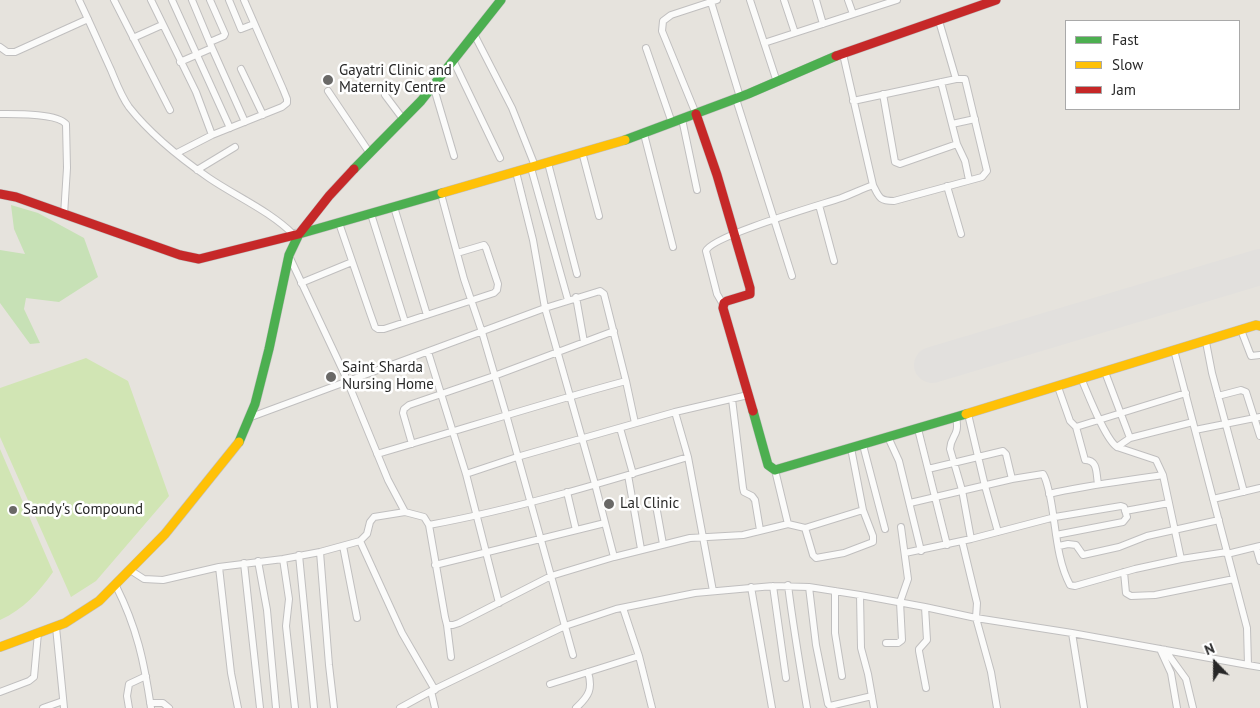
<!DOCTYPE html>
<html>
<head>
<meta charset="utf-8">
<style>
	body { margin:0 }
	#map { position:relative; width:1260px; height:708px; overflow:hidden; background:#e6e3dd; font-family:"PT Sans",sans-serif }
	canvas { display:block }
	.legend { position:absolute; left:1065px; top:20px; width:175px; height:90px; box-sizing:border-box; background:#fff; border:1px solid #a9a9a9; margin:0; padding:6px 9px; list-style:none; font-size:15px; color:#282828 }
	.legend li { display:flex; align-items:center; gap:10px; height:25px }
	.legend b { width:25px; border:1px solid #a9a9a9 }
	.north { position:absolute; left:1190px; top:638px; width:50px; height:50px; -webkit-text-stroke:4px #fff; paint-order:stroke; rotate:338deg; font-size:14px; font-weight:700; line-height:20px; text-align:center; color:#282828 }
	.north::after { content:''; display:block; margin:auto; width:18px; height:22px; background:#282828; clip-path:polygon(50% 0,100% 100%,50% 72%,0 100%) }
</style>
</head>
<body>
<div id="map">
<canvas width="1260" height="708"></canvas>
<ul class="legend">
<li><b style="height:6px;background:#4caf50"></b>Fast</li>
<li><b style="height:6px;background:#ffc107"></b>Slow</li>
<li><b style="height:6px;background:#c62828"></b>Jam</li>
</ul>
<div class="north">N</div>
</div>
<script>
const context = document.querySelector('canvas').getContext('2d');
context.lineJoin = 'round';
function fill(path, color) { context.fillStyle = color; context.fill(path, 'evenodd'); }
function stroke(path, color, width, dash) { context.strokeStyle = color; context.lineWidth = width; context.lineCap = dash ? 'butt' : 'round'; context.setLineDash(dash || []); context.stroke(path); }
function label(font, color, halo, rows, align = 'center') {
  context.font = font + ' "PT Sans",sans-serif'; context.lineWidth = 5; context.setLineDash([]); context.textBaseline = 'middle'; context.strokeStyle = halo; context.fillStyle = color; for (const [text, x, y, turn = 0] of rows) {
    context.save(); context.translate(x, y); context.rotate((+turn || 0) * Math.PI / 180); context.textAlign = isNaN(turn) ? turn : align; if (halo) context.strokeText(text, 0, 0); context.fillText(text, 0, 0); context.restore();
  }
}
fill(new Path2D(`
	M11,205L38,213L84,238L98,277L59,302L26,298L24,309L40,343L30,344L0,303V250L25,254L14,229Z`), '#c7e1b6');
fill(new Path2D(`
	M86,358L128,381L169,496L96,581L71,597L0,437V388Z
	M0,449L53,572C38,593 24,609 0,620Z`), '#d1e5b4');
stroke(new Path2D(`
	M932,365L1260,267`), '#e2e0dd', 36);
const street = new Path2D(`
	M79,0C90,23 100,46 111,70C116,82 121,96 129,107C151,135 180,158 209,178C237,197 270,211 294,235L296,233
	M114,0L170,110
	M151,0L196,92L212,135
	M172,0L230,128
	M210,0L225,34L224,36L210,42
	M229,0L241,29L254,24
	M750,0L777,82
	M784,0L795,33
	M816,0L823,24
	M848,0L853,14
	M711,2L740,97
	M939,21L956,79
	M474,34L512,108L535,166
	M133,38L162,25
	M764,43L897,0
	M0,47L7,52H15L88,19
	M212,48L245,122
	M646,48L672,123
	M843,54L873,185
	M453,60L500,158
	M180,62L212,48L192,0
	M241,69L263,115
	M941,82L957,144L965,161L969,180
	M433,85L454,156
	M328,91L369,152
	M883,94L895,162L900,164L957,144
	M385,95L403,119
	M736,99L792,276
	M0,114C15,114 57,113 66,124L67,168L64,215
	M696,114L662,31L663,21L671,15L717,0
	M682,119L697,190
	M952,124L975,119
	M644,134L673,247
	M582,152L599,216
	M177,153L212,135L282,107L287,103V99L283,89L244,0
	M548,163L577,274
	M531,168L568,300
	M197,170L235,147
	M947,186L961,234
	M441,194L464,279L482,332L506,414L573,655
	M819,205L834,261
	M394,207L427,315
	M371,214L405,322
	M339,223L370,313L375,327L378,329H384L494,293L497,290L498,284L486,248L484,245L457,253
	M289,256L344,373L388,480L405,512L424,517L429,525C516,509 602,483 688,457
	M301,283L352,262
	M576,297L584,342
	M724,306L717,294L706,251C711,236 820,205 841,198C852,194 862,189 873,185C879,197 879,201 894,201L982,177L987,171L965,79H956L853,101
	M1241,330L1251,356L1260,355
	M1206,342L1212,373L1244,492
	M1174,350L1247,628L1248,665L1260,667
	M428,352L466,474L499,603
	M1105,372L1130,438
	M1081,378C1088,394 1105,439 1117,447L1156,460L1163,475L1181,559L1227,552
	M1058,387L1070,421L1076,427L1186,393
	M1218,396L1241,390L1246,392L1260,436
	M732,399L743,488L744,492L752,496L755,500L760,530
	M675,412L748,395
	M968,414L985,486L998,532
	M251,417L545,308L600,291L604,294L626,381L635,423
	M956,417C960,437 951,434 950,449L962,490L971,539
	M1076,427L1085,460C1098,460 1096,473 1098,484
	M620,428L633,474
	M918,429L947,545
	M1195,430L1260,417
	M888,437L899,461L921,551
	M412,444L403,413L404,409L409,405L494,376L614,331
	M863,445L885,529
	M1117,447L1130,438L1193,422
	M377,454C460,430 543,403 626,381
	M928,469L1003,451L1006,454L1012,479
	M775,470L788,524L805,528L863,510
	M466,474L517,457L675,412L688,457L713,591
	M628,475L641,549
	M567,492L576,530
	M1049,494C1087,485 1125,481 1163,475
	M1213,499L1260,488
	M655,500L663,544
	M910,503L1012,479L1043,474C1047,480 1048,489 1050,496C1056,524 1056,559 1070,585L1075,586L1135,569L1181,559
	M1125,511L1169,503
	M429,525L445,617L447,625H453L459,623L551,576L614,557L595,484L545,308L533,240L516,172
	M805,528L813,555L816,558L844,553L873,542V536L863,510L851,448
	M360,541L402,633L435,690
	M962,541L977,603L976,618L991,672L997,708
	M343,546L357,618
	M1059,546L1068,544L1076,545L1083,555L1119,547L1147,536L1219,520
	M1256,547L1260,561
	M320,552L329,665L334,708
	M905,553L971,539L1055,517L1121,506L1124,507L1127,517L1123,522L1056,535
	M1227,554L1260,546
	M299,555L314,708
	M614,557L690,538L743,535L788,524
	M283,559L289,599L286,626L295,708
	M258,561L267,610L276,708
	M244,563L260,708
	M435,565L605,523
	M219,567L231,673L238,708
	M130,570L144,579L163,580L219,567L283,559L320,552L360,541L367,534L370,522L374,517L405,512
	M1124,572L1126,593L1131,596L1155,595L1234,579
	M788,585C793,626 800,667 807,708
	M116,586C137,628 144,661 151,708
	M773,586L786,678
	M751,587L772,708
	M809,587L816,645L828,704L830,706L872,696
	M835,591V633L842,676
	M860,595L861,648L868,674L874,708
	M925,607L927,640L919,649V651L926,688
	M623,608L639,656L652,708
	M447,625L451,657
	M56,627L64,708
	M1072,633L1084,708
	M886,643H898L902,640L900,602L908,579L901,527
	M1160,649L1171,673L1177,708
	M1165,650L1186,679L1193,708
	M550,684L639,656
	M431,691L435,708
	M0,692L29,681L34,677L38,633
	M150,703H163L169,708
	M43,708L63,701
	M129,708L127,696L129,684L146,676
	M400,708L431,691L565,626L616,609L695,593L773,586L809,587L860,595L925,607L976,618L1072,633L1248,665
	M576,708C589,696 593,689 588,672`);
const fast = new Path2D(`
	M625,140L748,94L836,56
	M354,169L421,101L501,0
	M753,411L768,465L775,470L966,414
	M239,442L255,404L269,349L289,255L299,234L442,193`);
const slow = new Path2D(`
	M442,193L625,140
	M966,414L1256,325L1260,326
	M0,647L65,623L99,601L165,534L239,442`);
const jam = new Path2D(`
	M836,56L996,0
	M696,114L717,175L750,288V294L727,301L724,303L723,308L753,411
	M0,194L16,197L180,255L199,259L299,234L329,196L354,169`);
stroke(street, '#c0bfbf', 8);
stroke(fast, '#c0bfbf', 10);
stroke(slow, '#c0bfbf', 10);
stroke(jam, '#c0bfbf', 10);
stroke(street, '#fbfbfa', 6);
stroke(fast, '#4caf50', 9);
stroke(slow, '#ffc107', 9);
stroke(jam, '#c62828', 9);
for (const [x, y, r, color] of [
	[328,80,6,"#6a6967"],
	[331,377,6,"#6a6967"],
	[609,504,6,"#6a6967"],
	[13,510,5,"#6a6967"]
]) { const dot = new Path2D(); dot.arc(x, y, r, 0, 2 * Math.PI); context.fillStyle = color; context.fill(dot); stroke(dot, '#fff', 2); }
label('15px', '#282828', '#fff', [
	["Gayatri Clinic and",339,71],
	["Maternity Centre",339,88],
	["Saint Sharda",342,368],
	["Nursing Home",342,385],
	["Lal Clinic",620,504],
	["Sandy's Compound",23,510]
], 'left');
</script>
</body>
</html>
